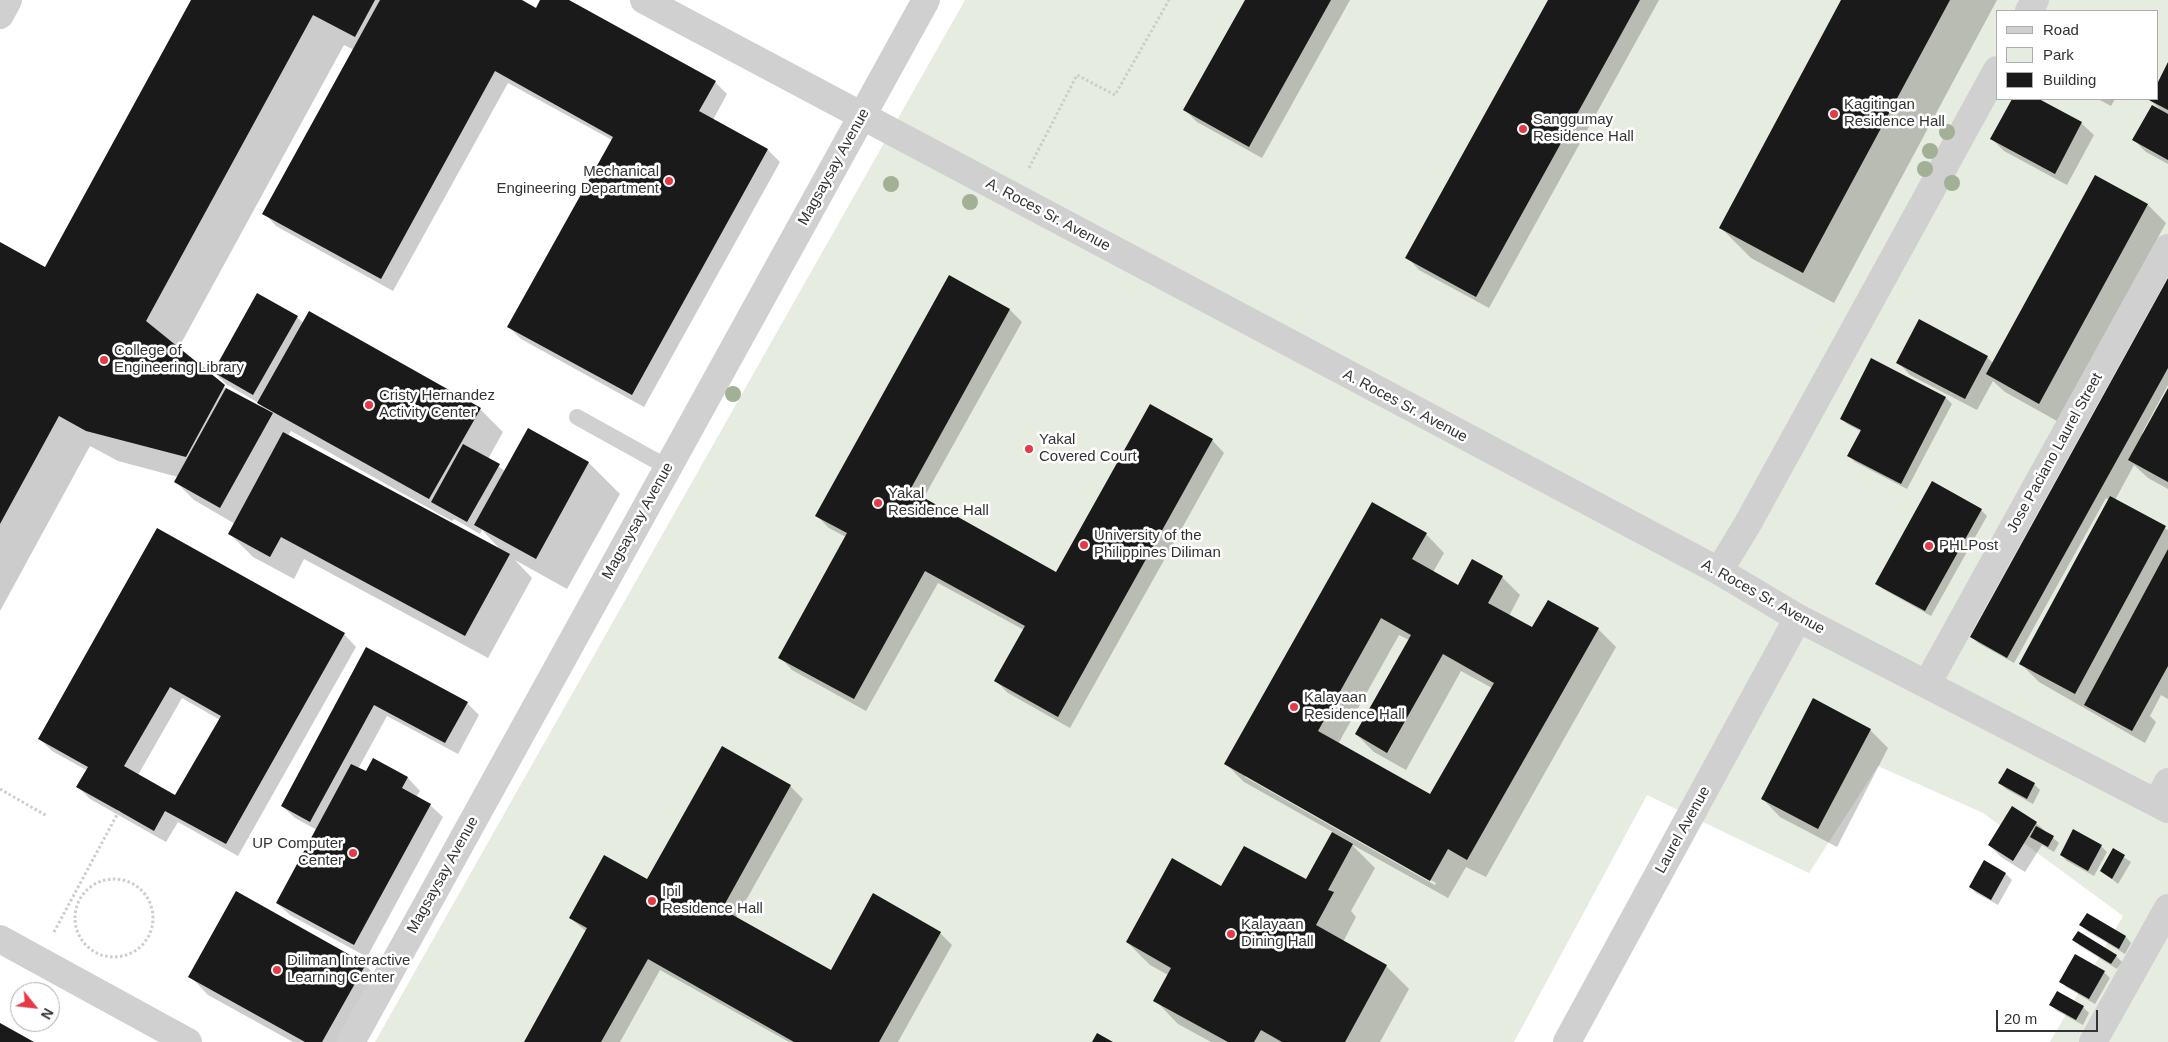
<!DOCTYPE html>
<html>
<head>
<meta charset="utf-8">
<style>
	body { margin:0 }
	#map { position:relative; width:2168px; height:1042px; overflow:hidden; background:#fff; font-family:Arial,sans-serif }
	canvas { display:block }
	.legend { position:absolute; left:1996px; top:10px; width:162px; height:90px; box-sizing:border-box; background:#fff; border:1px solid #adadad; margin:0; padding:6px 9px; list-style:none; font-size:15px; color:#333 }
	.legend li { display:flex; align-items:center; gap:10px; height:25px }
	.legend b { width:25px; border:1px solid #adadad }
	.north { position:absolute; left:10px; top:982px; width:50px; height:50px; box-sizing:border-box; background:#fff; border:1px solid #adadad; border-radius:50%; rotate:119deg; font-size:14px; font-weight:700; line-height:20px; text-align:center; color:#333 }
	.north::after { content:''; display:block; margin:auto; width:18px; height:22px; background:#e63946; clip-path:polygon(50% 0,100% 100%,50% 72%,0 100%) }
	.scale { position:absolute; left:1996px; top:1010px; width:102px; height:22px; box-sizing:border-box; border:2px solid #333; border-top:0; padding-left:6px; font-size:15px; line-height:18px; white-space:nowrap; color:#333; -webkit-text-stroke:4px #fff; paint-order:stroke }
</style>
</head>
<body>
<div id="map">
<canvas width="2168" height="1042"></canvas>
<ul class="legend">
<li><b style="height:6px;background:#d0d0d0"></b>Road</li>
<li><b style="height:14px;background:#e6ecdf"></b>Park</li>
<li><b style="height:14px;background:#1a1a1a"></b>Building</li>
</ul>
<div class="north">N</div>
<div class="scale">20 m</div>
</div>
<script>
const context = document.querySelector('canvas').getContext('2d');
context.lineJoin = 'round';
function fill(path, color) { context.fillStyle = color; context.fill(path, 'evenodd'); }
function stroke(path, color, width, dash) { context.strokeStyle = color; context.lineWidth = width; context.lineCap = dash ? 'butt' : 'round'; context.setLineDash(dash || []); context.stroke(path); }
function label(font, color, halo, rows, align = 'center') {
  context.font = font + ' Arial,sans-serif'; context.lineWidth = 5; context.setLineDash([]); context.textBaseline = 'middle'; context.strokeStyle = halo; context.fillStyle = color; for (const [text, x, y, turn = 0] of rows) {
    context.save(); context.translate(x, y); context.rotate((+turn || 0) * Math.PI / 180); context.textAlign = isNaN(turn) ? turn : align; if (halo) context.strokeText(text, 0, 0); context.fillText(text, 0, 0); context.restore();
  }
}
fill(new Path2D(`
	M965,0H2168V1042H2050L2123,916L1983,813L1878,766L1809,873L1647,795L1514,1042H375ZM1997,11H2157V99H1997Z`), '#e6ecdf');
fill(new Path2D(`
	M193,0H519L537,10L542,0H567L715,82L727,94L713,120L768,150L780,162L644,407L521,339L509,327L612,140L508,83L393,291L276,226L264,213L354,50L344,45L178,349L230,392L266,411L257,402L226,384L214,372L297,317L303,323L480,409L503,432L488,459L505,471L528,430L589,463L620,494L567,589L515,560L532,578L488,658L304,559L294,579L253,557L230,534L235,524L194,500L176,482L178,477L118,461L90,446L0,611V244L46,269ZM291,431L452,521L454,519L480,534L482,530L501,550L288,436Z
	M1246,0H1350L1262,158L1197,122L1185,110Z
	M1549,0H1659L1489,308L1419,270L1407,257Z
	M1842,0H1997L1834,303L1751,258L1720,227Z
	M2168,65V164L2146,152L2134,140L2161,110L2150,100L2157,99V87Z
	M2013,99H2036L2081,123L2094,135L2067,185L2004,151L1992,139Z
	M2098,99H2115L2111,106Z
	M2148,205L2166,223L2057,421L2005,392L1993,381L1977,410L1910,375L1898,362L1987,357L1993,363Z
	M950,277L1010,310L1022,322L923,499L1057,573L1212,440L1224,453L1070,728L1008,693L995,680L1024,630L938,583L866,711L792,670L780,657L846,537L829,528L817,516Z
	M2168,281V385L2142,433L2144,434L2168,391V489L2148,478L2134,465L2115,500L2168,530V699L2161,695L2150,716L2156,722L2145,743L2039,682L2021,664L2109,500L2106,498L2014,663L1978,643L1972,637Z
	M1872,360L1946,398L1952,404L1907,489L1855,462L1849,456L1862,432L1847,424L1841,418Z
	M1372,504L1426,534L1444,553L1433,572L1459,587L1502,577L1520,595L1509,616L1533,629H1598L1616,647L1486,877L1466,867L1448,898L1351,844L1375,868L1351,911L1356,917L1343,942L1386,966L1409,989L1380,1042H1211L1178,1024L1155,1000L1168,975L1150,965L1127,942L1222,887L1306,881L1333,832L1244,782L1226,764ZM1399,635L1409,640L1356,734L1374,752L1406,770L1461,671L1492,688L1431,796L1338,744ZM1245,774L1436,883L1435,885L1245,777Z
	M1981,510L1987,516L1931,616L1883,589L1877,583Z
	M157,530L344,634L356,647L238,856L178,822L166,842L90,799L78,787L88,771L52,751L39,738ZM182,698L220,720L176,797L138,775Z
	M367,648L467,703L479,715L458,754L387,716L358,769L366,773L373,760L408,778L420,791L416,797L430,805L443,817L367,957L290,915L277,903L317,830L295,818L282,806Z
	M1870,730L1888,748L1837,847L1780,817L1762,798Z
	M722,748L790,786L803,799L736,918L831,972L940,933L952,945L898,1042H789L660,970L620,1042H525L587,932L570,918L648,881Z
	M2007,769L2034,784L2040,790L2033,804L2006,789L2000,783Z
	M2036,823L2059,843L2054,852L2042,845L2025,872L2001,857L1989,845Z
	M2101,846L2107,852L2094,876L2067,861L2061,855Z
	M2113,850L2131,862L2118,884L2102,871Z
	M1984,862L2006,874L2012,880L1998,905L1976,893L1970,887Z
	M2087,915L2126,937L2131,943L2125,954L2087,931L2081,925Z
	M2074,940L2116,956L2122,962L2117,969L2080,946Z
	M365,965L383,983L350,1042H293L208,995L190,976Z
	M2104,972L2110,978L2095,1004L2066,987L2061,981Z
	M2057,993L2083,1007L2089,1013L2083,1025L2057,1011L2051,1005Z`), '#0003');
fill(new Path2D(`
	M191,0H375L355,37L313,15L146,321L225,385L186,457L86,431L59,416L0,524V242L45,267Z
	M380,0H522L536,8L540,0H569L716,81L699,111L768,149L632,395L507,327L613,137L495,71L381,279L262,214Z
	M1245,0H1331L1249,147L1183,110Z
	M1548,0H1640L1476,297L1405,258Z
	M1841,0H1950L1803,273L1719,228Z
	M2168,62V110L2147,99H2157V84Z
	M2012,99H2039L2082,122L2055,174L1990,139Z
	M2152,105L2168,114V160L2132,140Z
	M2095,175L2148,204L2039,404L1986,374Z
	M949,275L1010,309L910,490L1056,572L1150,404L1213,439L1058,717L994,681L1025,626L925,571L854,699L778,658L847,533L815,516Z
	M2168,278V368L2007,658L1970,637Z
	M257,293L298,316L253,395L213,372Z
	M309,311L481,408L429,499L257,403Z
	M1919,319L1988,356L1965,399L1896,363Z
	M1871,358L1946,397L1901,484L1847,456L1861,430L1840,419Z
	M226,388L273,413L220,508L174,482Z
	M2168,388V482L2128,460Z
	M528,428L589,462L536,559L474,525Z
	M283,432L510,554L465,636L281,537L270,557L228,534Z
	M463,444L500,464L467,522L431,502Z
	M1932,481L1982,509L1925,611L1875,584Z
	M2110,496L2166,526L2075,694L2019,664Z
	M1372,502L1427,533L1412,559L1458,585L1472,559L1503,576L1488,603L1532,627L1548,600L1599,628L1467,860L1448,849L1430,881L1224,764ZM1381,618L1411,635L1355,734L1387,753L1443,654L1494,683L1430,794L1318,731Z
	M157,528L345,633L226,844L165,811L154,831L119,811L76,787L88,767L38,739ZM170,687L221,716L175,795L124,766Z
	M2168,549V666L2132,731L2084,705Z
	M366,647L468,702L445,743L374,705L310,822L281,806Z
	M1813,698L1871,729L1818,829L1761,799Z
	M722,746L791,785L722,909L831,970L873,893L941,932L879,1042H794L648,959L601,1042H524L587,928L569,918L604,855L647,879Z
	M373,758L408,777L402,788L431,804L354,945L276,903L351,764L366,771Z
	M2007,768L2035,783L2027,799L1998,783Z
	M2012,806L2037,822L2013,861L1988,845Z
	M2036,826L2054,836L2048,847L2030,837Z
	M2073,829L2102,845L2088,871L2060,855Z
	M1332,832L1353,844L1328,890L1334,892L1316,925L1387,965L1345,1042H1282L1261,1030L1254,1042H1228L1153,1001L1171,968L1126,942L1172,858L1221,886L1244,846L1306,879Z
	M2113,848L2125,855L2112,879L2100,871Z
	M1984,860L2006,873L1991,900L1969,887Z
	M236,891L366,964L322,1042H305L188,977Z
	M2087,913L2126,936L2119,949L2079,925Z
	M2078,931L2117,955L2111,964L2072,940Z
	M2075,954L2105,971L2089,999L2059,982Z
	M2057,991L2084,1006L2076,1020L2049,1005Z
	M0,1023L34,1042H0Z
	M1097,1033L1113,1042H1092Z`), '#1a1a1a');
stroke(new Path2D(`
	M1029,168L1077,75L1115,95L1169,0
	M0,789L47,816
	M75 918a39 39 0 1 1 78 0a39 39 0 1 1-78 0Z
	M54,932L119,811`), '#cdcdcd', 3, [2.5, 2.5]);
stroke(new Path2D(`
	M577,417L667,467`), '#d0d0d0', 16);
stroke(new Path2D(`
	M644,0L1719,571L1798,618L2168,809
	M2029,11L2035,0
	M1719,571L1747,525L1997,70
	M1927,684L2168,248
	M2157,803L2168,782
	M0,939L188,1042
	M351,1042L926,0
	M1567,1042L1798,618
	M2093,1042L2168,908`), '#d0d0d0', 28);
stroke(new Path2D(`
	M0,15L8,0`), '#d0d0d0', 28);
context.fillStyle = '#a2b095';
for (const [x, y] of [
	[1947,132],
	[1930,151],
	[1925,169],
	[1952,183],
	[891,184],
	[970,202],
	[733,394]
]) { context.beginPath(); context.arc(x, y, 8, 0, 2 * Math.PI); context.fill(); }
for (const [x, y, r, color] of [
	[1834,114,5,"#e63946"],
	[1523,129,5,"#e63946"],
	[669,181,5,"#e63946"],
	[104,360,5,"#e63946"],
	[369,405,5,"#e63946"],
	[1029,449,5,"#e63946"],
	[878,503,5,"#e63946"],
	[1084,545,5,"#e63946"],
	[1929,546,5,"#e63946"],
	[1294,707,5,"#e63946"],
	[353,853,5,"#e63946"],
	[652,901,5,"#e63946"],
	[1231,934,5,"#e63946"],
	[277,970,5,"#e63946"]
]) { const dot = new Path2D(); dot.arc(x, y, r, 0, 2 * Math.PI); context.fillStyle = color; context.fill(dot); stroke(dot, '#fff', 2); }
label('15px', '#333', '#fff', [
	["Kagitingan",1844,105],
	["Residence Hall",1844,122],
	["Sanggumay",1533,120],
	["Residence Hall",1533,137],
	["Mechanical",659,172,"right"],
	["Engineering Department",659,189,"right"],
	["College of",114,351],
	["Engineering Library",114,368],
	["Cristy Hernandez",379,396],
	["Activity Center",379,413],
	["Yakal",1039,440],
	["Covered Court",1039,457],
	["Yakal",888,494],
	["Residence Hall",888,511],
	["University of the",1094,536],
	["Philippines Diliman",1094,553],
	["PHLPost",1939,546],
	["Kalayaan",1304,698],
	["Residence Hall",1304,715],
	["UP Computer",343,844,"right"],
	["Center",343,861,"right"],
	["Ipil",662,892],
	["Residence Hall",662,909],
	["Kalayaan",1241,925],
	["Dining Hall",1241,942],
	["Diliman Interactive",287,961],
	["Learning Center",287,978]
], 'left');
label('15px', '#333', '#fff', [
	["Magsaysay Avenue",834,167,-61],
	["A. Roces Sr. Avenue",1048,215,28],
	["A. Roces Sr. Avenue",1405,406,28],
	["Jose Paciano Laurel Street",2055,453,-61],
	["Magsaysay Avenue",638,521,-61],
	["A. Roces Sr. Avenue",1763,597,29],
	["Laurel Avenue",1683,830,-61],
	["Magsaysay Avenue",443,875,-61]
]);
</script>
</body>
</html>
